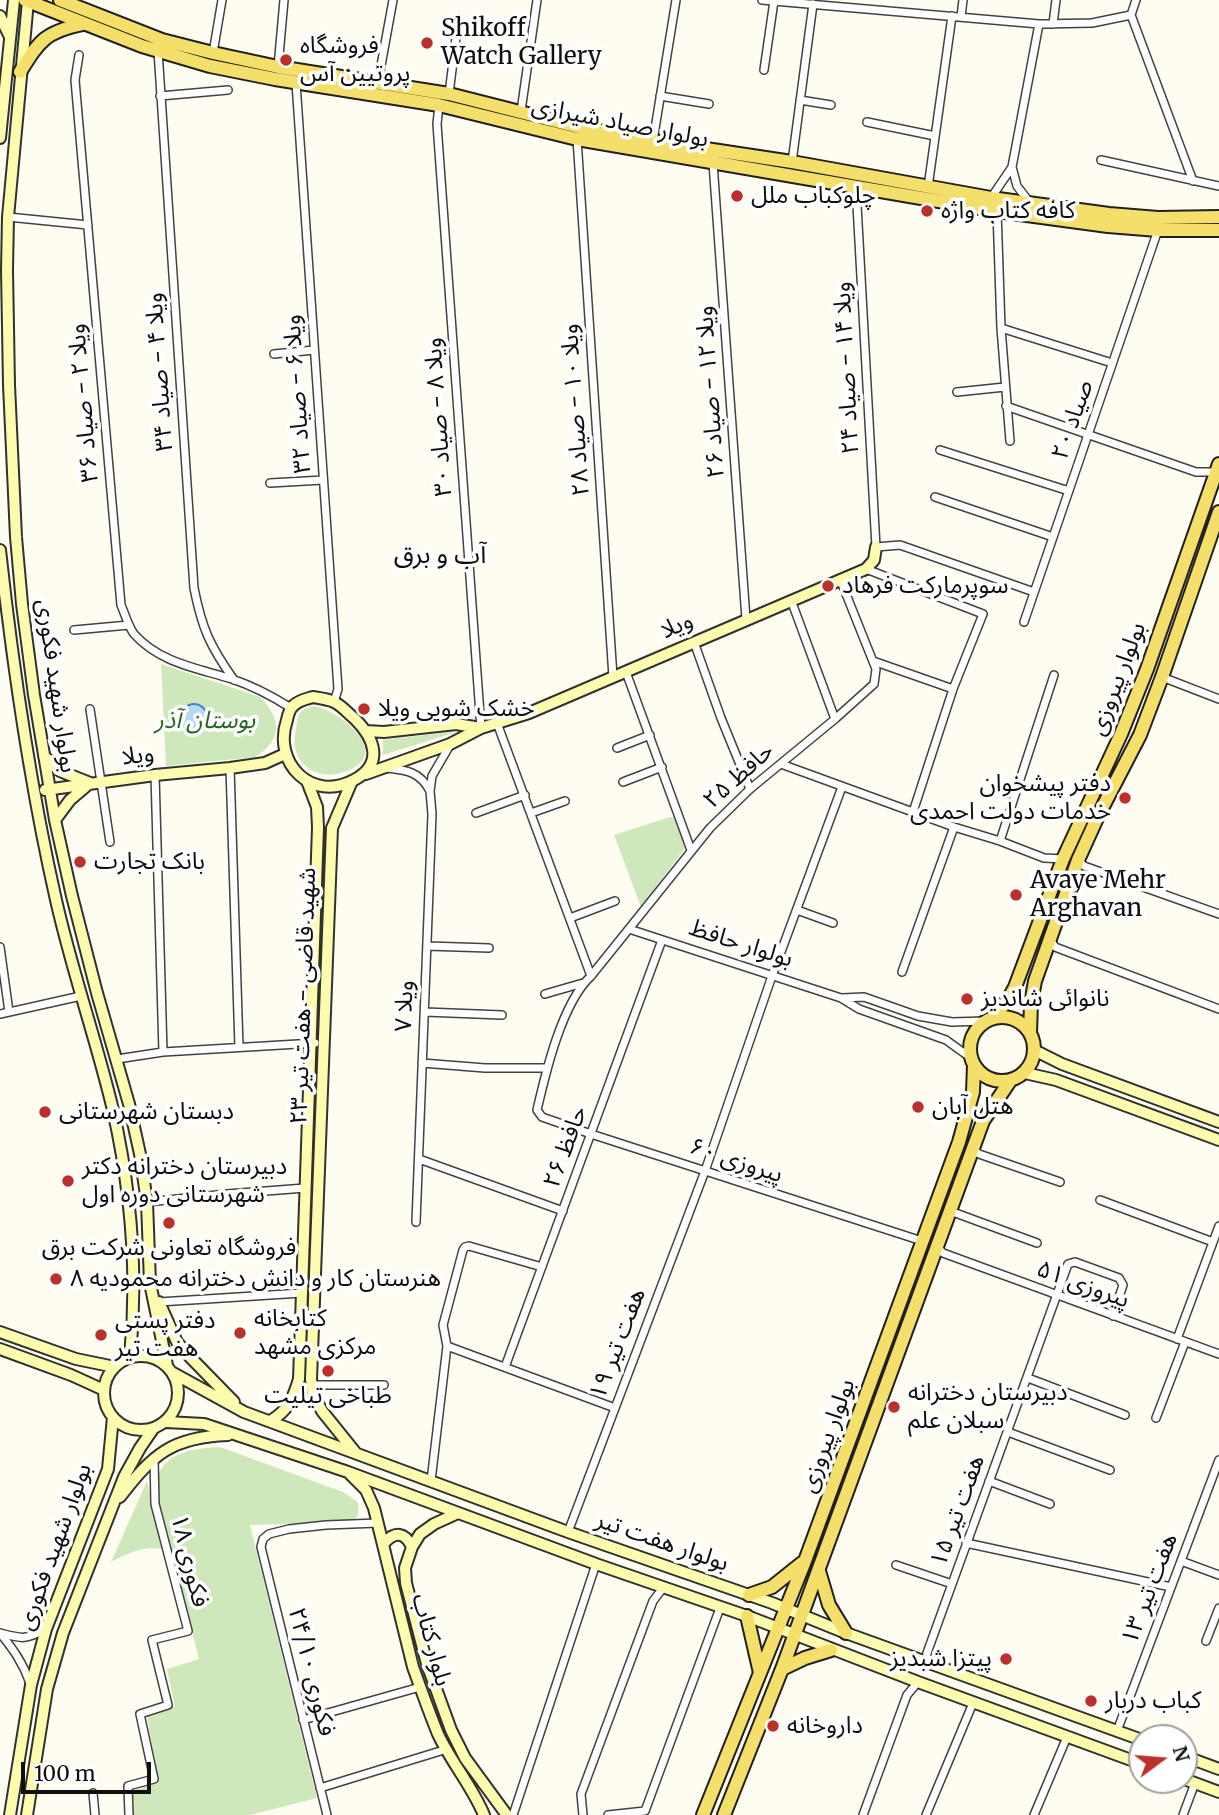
<!DOCTYPE html>
<html>
<head>
<meta charset="utf-8">
<style>
	body { margin:0 }
	#map { position:relative; width:1219px; height:1815px; overflow:hidden; background:#fffdf1; font-family:Merriweather,serif }
	canvas { display:block }
	.north { position:absolute; left:1128px; top:1724px; width:70px; height:70px; box-sizing:border-box; background:#fff; border:2px solid #9f9f9f; border-radius:50%; rotate:74deg; font-size:19px; font-weight:700; line-height:28px; text-align:center; color:#0f0f0f }
	.north::after { content:''; display:block; margin:auto; width:24px; height:32px; background:#bb302a; clip-path:polygon(50% 0,100% 100%,50% 72%,0 100%) }
	.scale { position:absolute; left:21px; top:1762px; width:130px; height:32px; box-sizing:border-box; border:4px solid #0f0f0f; border-top:0; padding-left:9px; font-size:21px; line-height:24px; white-space:nowrap; color:#0f0f0f; -webkit-text-stroke:5px #fff; paint-order:stroke }
</style>
</head>
<body>
<div id="map">
<canvas width="1219" height="1815"></canvas>
<div class="north">N</div>
<div class="scale">100 m</div>
</div>
<script>
const context = document.querySelector('canvas').getContext('2d');
context.lineJoin = 'round';
function fill(path, color) { context.fillStyle = color; context.fill(path, 'evenodd'); }
function stroke(path, color, width, dash) { context.strokeStyle = color; context.lineWidth = width; context.lineCap = dash ? 'butt' : 'round'; context.setLineDash(dash || []); context.stroke(path); }
function label(font, color, halo, rows, align = 'center') {
  context.font = font + ' Merriweather,"Noto Sans Arabic",serif'; context.lineWidth = 7; context.setLineDash([]); context.textBaseline = 'middle'; context.strokeStyle = halo; context.fillStyle = color; for (const [text, x, y, turn = 0] of rows) {
    context.save(); context.translate(x, y); context.rotate((+turn || 0) * Math.PI / 180); context.textAlign = isNaN(turn) ? turn : align; if (halo) context.strokeText(text, 0, 0); context.fillText(text, 0, 0); context.restore();
  }
}
fill(new Path2D(`
	M161,664L260,697C282,719 283,740 255,757L166,766Z
	M315,706C342,712 395,756 344,772C314,782 288,761 296,729C297,724 297,716 300,713C303,708 310,707 315,706Z
	M460,731L383,755V740Z
	M670,817L676,818L685,848L641,907L614,835Z
	M220,1447L343,1492L358,1502V1515L353,1522L250,1525L317,1798L250,1815H132L131,1791L158,1783L147,1716L175,1707L167,1669L199,1659L158,1503C157,1495 155,1483 158,1475C168,1451 197,1448 220,1447Z
	M147,1481L162,1549C143,1546 128,1553 111,1562Z`), '#cee8bb');
const water = new Path2D(`
	M181 717a13 13 0 1 1 26 0a13 13 0 1 1-26 0Z`);
fill(water, '#b7d8f4');
stroke(water, '#4086c9', 2);
const street = new Path2D(`
	M762,0L1039,24L1092,23L1131,15
	M1136,0L1131,15L1193,181
	M961,17L963,0
	M1053,24L1056,0
	M158,51L194,588C202,629 210,646 234,680
	M213,53L222,0
	M79,55L75,80L121,605C125,614 128,626 134,634C160,663 197,668 232,679C253,686 272,696 291,708
	M278,67L284,0
	M764,70L774,1
	M378,82L393,0
	M296,83L338,689L334,702
	M449,94L458,21
	M160,96L228,90
	M660,96L709,104
	M800,100L831,105
	M439,105L437,124L481,728
	M521,111L537,0
	M867,122L935,136
	M577,139L613,677
	M653,141L676,0
	M1101,160L1219,186
	M792,162L813,4
	M713,163L746,619
	M1012,167L1017,186L1030,203
	M856,187L876,547L900,545L1034,592
	M928,187L952,16
	M991,198L1012,167L1039,24
	M997,211L1001,328L1010,441
	M8,217L88,225
	M1001,328L1112,363
	M274,354L314,350
	M957,392L1005,387
	M1006,406L1196,472H1216
	M940,450L1069,491
	M270,483L323,480
	M935,497L1053,537
	M866,569L983,614L953,689L913,812
	M840,579L876,669L874,684L835,719L750,789L710,828L591,976C562,1003 546,1071 537,1110L542,1117L591,1134L922,1241
	M791,600L835,719
	M1024,622L1158,230
	M74,630L129,625
	M694,642L721,718L750,789
	M873,661L953,689
	M626,672L691,850
	M1162,677L1219,699
	M90,709L110,842
	M497,723L591,976
	M617,748L650,735
	M781,764L954,827L1000,841L1044,858L1063,859
	M230,768L239,1047
	M387,768C407,770 420,772 430,791L432,776L450,745
	M155,775L163,1052
	M623,782L662,767
	M476,813L525,795
	M531,813L565,801
	M1000,841L1054,675
	M1078,860L1084,866L1219,914
	M797,910L833,923
	M570,918L615,901
	M629,929L841,998L859,1009L946,1040L971,1058
	M1050,939L1055,947L1219,1009
	M427,946L489,948
	M0,947L9,1012
	M902,972L954,827
	M545,994L583,983
	M842,998L864,997L918,1016L952,1022L986,1021
	M425,1012L502,1015
	M0,1014L81,996
	M117,1059L163,1052L315,1043
	M422,1063L485,1068H547
	M973,1149L979,1154L1060,1182
	M419,1159L563,1211
	M1100,1200L1213,1242
	M147,1202L227,1194L305,1188
	M950,1211L1037,1243
	M416,1222L432,814L430,791
	M937,1247L943,1253L1219,1354
	M159,1302L302,1293
	M1177,1339L1219,1226
	M447,1346L615,1408
	M505,1367L662,940
	M1028,1378L1125,1415
	M312,1385H384
	M1156,1418L1185,1342
	M1008,1432L1110,1470
	M431,1481L447,1346L443,1325L463,1250L465,1247L469,1246L542,1267
	M989,1481L1050,1504
	M568,1532L705,1171L772,976L842,787
	M966,1543L1171,1587
	M1181,1561L1219,1575
	M896,1565L952,1584
	M0,1633C13,1649 23,1663 30,1683
	M0,1633C23,1639 25,1640 46,1629
	M1206,1641L1219,1608
	M926,1661L927,1653L1068,1264L1075,1262L1119,1278L1123,1285L1113,1316
	M303,1720L420,1687
	M1117,1731L1219,1460
	M320,1788L447,1749
	M93,1793L95,1815
	M129,1815L128,1786L154,1779L140,1714L168,1705L152,1640L188,1631L155,1504L154,1458
	M327,1815L261,1547L263,1539L269,1534L289,1529L326,1525L378,1523
	M513,1815L596,1564
	M583,1815L581,1794L653,1601L663,1588
	M608,1815L645,1811L720,1608
	M863,1815L907,1695L918,1682
	M926,1815L973,1703
	M1034,1815L1067,1737
	M1183,1815L1195,1783`);
const secondary = new Path2D(`
	M28,1L8,217L7,270L9,385L16,537L22,604L34,695L55,820L72,896L97,993L129,1104L140,1154L147,1202L150,1283L167,1365
	M0,16L9,35
	M0,138L14,0
	M0,550C13,668 30,785 56,900C72,971 96,1039 113,1110C131,1190 138,1275 130,1357
	M313,697C319,698 328,699 334,702C341,705 349,714 355,719C375,739 384,764 354,780C312,803 272,763 287,720C288,715 289,710 293,706C299,700 306,699 313,697Z
	M366,731L384,732L456,724L481,728
	M44,756L60,771L90,783L70,800L55,820
	M366,774L450,744L481,728L529,713L866,569L874,560L876,547
	M352,781L332,828L311,1379L313,1394L322,1411L355,1452
	M45,790L155,775L230,768L265,763L285,754
	M1034,1050L1062,1064L1219,1122
	M1025,1073L1056,1080L1219,1140
	M159,1302L177,1342L190,1357L234,1402
	M0,1332L76,1359L115,1367
	M0,1349L71,1375L104,1390
	M104 1393a37 37 0 1 1 74 0a37 37 0 1 1-74 0Z
	M173,1373L244,1412L568,1532L772,1603L846,1633L1142,1740
	M270,1421C288,1411 293,1399 299,1379L318,827L317,807L307,781
	M166,1422L204,1424L348,1472L596,1564L747,1616L918,1682L1142,1764
	M350,1474L366,1490L374,1508L413,1667C421,1689 429,1712 438,1734C451,1762 472,1786 484,1815
	M120,1497C153,1454 172,1437 228,1435
	M458,1513L434,1524L420,1534L412,1547L405,1568L406,1583L427,1664L451,1730L465,1758L506,1814
	M384,1543C395,1531 405,1532 412,1547
	M1184,1756L1219,1769
	M1184,1779L1219,1792
	M10,1815L31,1685L46,1629L108,1469L113,1417
	M27,1815L47,1689L63,1633L124,1477L140,1448L153,1429`);
const primary = new Path2D(`
	M25,0L142,46L210,66L275,79L439,105L577,139L997,211L1108,226L1158,230H1219
	M60,0L162,40L213,53L278,67L449,94L579,127L653,141L792,162L991,198L1109,214L1158,218L1219,217
	M20,72C40,40 45,32 83,24
	M970 1049a32 32 0 1 1 64 0a32 32 0 1 1-64 0Z
	M994,1018L1009,998L1015,987L1063,859L1121,734L1147,669L1219,464
	M1030,1033L1031,1003L1035,981L1078,860L1098,816L1140,735L1162,677L1219,512
	M819,1571L829,1605L846,1633
	M749,1595L772,1587L802,1563
	M747,1616L760,1673
	M782,1669L805,1658L831,1650
	M703,1815L805,1561L959,1142L973,1092L974,1065
	M724,1815L782,1669L983,1121L1010,1081`);
stroke(street, '#424242', 10);
stroke(secondary, '#313131', 14);
stroke(primary, '#202020', 16);
stroke(street, '#fff', 7);
stroke(secondary, '#fcfbae', 10);
stroke(primary, '#f4df6b', 12);
for (const [x, y, r, color] of [
	[427,43,7,"#bb302a"],
	[286,60,7,"#bb302a"],
	[737,196,7,"#bb302a"],
	[927,211,7,"#bb302a"],
	[828,586,7,"#bb302a"],
	[364,709,7,"#bb302a"],
	[1125,798,7,"#bb302a"],
	[80,862,7,"#bb302a"],
	[1016,895,7,"#bb302a"],
	[967,999,7,"#bb302a"],
	[918,1107,7,"#bb302a"],
	[45,1112,7,"#bb302a"],
	[68,1181,7,"#bb302a"],
	[169,1223,7,"#bb302a"],
	[56,1279,7,"#bb302a"],
	[240,1333,7,"#bb302a"],
	[101,1335,7,"#bb302a"],
	[328,1371,7,"#bb302a"],
	[894,1407,7,"#bb302a"],
	[1006,1659,7,"#bb302a"],
	[1091,1701,7,"#bb302a"],
	[773,1726,7,"#bb302a"]
]) { const dot = new Path2D(); dot.arc(x, y, r, 0, 2 * Math.PI); context.fillStyle = color; context.fill(dot); stroke(dot, '#fff', 2.5); }
label('24px', '#0f0f0f', '#fff', [
	["Shikoff",441,29],
	["Watch Gallery",441,57],
	["فروشگاه",300,46],
	["پروتیین آس",300,74],
	["چلوکباب ملل",751,196],
	["کافه کتاب واژه",941,211],
	["سوپرمارکت فرهاد",842,586],
	["خشک شویی ویلا",378,709],
	["دفتر پیشخوان",1111,784,"right"],
	["خدمات دولت احمدی",1111,812,"right"],
	["بانک تجارت",94,862],
	["Avaye Mehr",1030,881],
	["Arghavan",1030,909],
	["نانوائی شاندیز",981,999],
	["هتل آبان",932,1107],
	["دبستان شهرستانی",59,1112],
	["دبیرستان دخترانه دکتر",82,1167],
	["شهرستانی دوره اول",82,1195],
	["فروشگاه تعاونی شرکت برق",169,1248,"center"],
	["هنرستان کار و دانش دخترانه محمودیه ۸",70,1279],
	["کتابخانه",254,1319],
	["مرکزی مشهد",254,1347],
	["دفتر پستی",115,1321],
	["هفت تیر",115,1349],
	["دبیرستان دخترانه",908,1393],
	["سبلان علم",908,1421],
	["طباخی تیلیت",328,1396,"center"],
	["پیتزا شبدیز",992,1659,"right"],
	["کباب دربار",1105,1701],
	["داروخانه",787,1726]
], 'left');
label('24px', '#0f0f0f', '#fff', [
	["بولوار صیاد شیرازی",620,123,11],
	["ویلا ۱۴ - صیاد ۲۴",847,368,-93],
	["ویلا ۴ - صیاد ۳۴",160,372,-94],
	["ویلا ۱۲ - صیاد ۲۶",711,392,-94],
	["ویلا ۶ - صیاد ۳۲",298,394,-94],
	["ویلا ۲ - صیاد ۳۶",84,403,-95],
	["ویلا ۱۰ - صیاد ۲۸",576,410,-94],
	["ویلا ۸ - صیاد ۳۰",439,417,-94],
	["صیاد ۲۰",1073,420,-71],
	["ویلا",677,626,-24],
	["بولوار پیروزی",1118,679,-69],
	["بولوار شهید فکوری",56,686,82],
	["ویلا",138,756,-7],
	["حافظ ۲۵",739,776,-42],
	["بولوار حافظ",741,944,18],
	["شهید قاضی - هفت تیر ۲۳",304,996,-88],
	["ویلا ۷",405,1006,-88],
	["حافظ ۲۶",566,1147,-70],
	["پیروزی ۶۰",736,1161,18],
	["پیروزی ۵۱",1083,1285,20],
	["هفت تیر ۱۹",618,1344,-69],
	["بولوار پیروزی",828,1436,-70],
	["هفت تیر ۱۵",958,1511,-70],
	["بولوار هفت تیر",662,1542,19],
	["بولوار شهید فکوری",55,1547,-70],
	["فکوری ١٨",189,1561,76],
	["هفت تیر ۱۳",1150,1589,-69],
	["بلوار کتاب",431,1640,75],
	["فکوری ۲۴/۱۰",311,1672,76]
]);
label('italic 24px', '#286520', '#fff', [
	["بوستان آذر",205,721]
]);
label('26px', '#0f0f0f', '#fff', [
	["آب و برق",440,556]
]);
</script>
</body>
</html>
